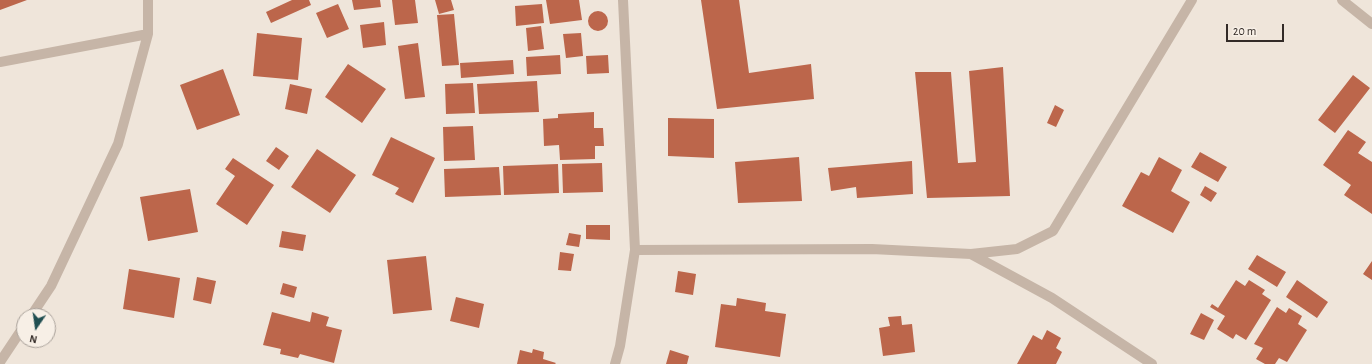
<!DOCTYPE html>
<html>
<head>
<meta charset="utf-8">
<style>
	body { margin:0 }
	#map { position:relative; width:1372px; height:364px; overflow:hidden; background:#efe5da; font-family:"Alegreya Sans",sans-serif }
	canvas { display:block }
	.north { position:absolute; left:16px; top:308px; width:40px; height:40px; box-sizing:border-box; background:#f7efe6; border:1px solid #a9a19a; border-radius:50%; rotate:193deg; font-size:11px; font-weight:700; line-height:16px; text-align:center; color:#332b27 }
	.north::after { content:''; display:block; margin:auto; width:14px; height:18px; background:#204e51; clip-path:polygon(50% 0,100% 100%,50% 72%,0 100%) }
	.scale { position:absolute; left:1226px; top:24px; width:58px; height:18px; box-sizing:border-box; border:2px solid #332b27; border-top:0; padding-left:5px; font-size:12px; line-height:14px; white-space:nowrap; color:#332b27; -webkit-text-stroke:3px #f7efe6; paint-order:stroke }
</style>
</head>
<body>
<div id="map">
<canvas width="1372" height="364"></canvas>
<div class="north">N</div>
<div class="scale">20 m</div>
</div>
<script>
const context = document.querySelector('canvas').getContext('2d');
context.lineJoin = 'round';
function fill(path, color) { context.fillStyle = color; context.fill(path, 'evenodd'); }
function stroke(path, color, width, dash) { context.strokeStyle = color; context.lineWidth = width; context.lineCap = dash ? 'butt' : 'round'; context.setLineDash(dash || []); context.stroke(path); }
fill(new Path2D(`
	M0,0H27L0,10Z
	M292,0H309L311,5L271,23L266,12Z
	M352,0H380L381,7L354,10Z
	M392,0H415L418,23L395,25Z
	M435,0H451L454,10L439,14Z
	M546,0H579L582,20L550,24Z
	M701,0H739L749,73L811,64L814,99L717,109Z
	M338,4L349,29L327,38L316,13Z
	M542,4L544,23L516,26L515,6Z
	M588 21a10 10 0 1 1 20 0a10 10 0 1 1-20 0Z
	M454,14L459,65L442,66L437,15Z
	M384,22L386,45L363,48L360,25Z
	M541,26L544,49L528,51L526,28Z
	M257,33L302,38L298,80L253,76Z
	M581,33L583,56L566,58L563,34Z
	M418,43L425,97L405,99L398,46Z
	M560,55L561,74L527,76L526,57Z
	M608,55L609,73L587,74L586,56Z
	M513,60L514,74L461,78L460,63Z
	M348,64L386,89L362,123L325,97Z
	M1003,67L1010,196L927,198L915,72H951L958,163L976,162L969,71Z
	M223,69L240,115L197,130L180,85Z
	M1353,75L1370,88L1335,133L1318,120Z
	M537,81L539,112L479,114L477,84Z
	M473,83L475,113L446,114L445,84Z
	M290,84L312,89L307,114L285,109Z
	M1055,105L1064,110L1056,127L1047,123Z
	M594,112V128H603L604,146H595V159L560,160L559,145L544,146L543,119L558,118V114Z
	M668,118L714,119V158L668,156Z
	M473,126L475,160L444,161L443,127Z
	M1348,130L1366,142L1358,153L1372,162V214L1344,195L1351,185L1323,165Z
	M391,137L435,158L413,203L395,194L399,188L372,175Z
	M276,147L289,156L279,170L266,161Z
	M317,149L356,175L330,213L291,187Z
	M1200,152L1227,167L1218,182L1191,167Z
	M799,157L802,201L738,203L735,162Z
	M1159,157L1182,170L1171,191L1190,202L1173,233L1122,206L1141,172L1149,176Z
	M233,158L274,185L247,225L216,204L235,176L225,169Z
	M912,161L913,194L857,198L856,187L831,191L828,168Z
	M602,163L603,192L563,193L562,164Z
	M558,164L559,193L504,195L503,166Z
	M499,167L501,195L445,197L444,169Z
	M1205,186L1217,193L1211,202L1200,195Z
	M190,189L198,232L148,241L140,197Z
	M586,225H610V240L586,239Z
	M282,231L306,235L303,251L279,247Z
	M569,233L581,235L579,247L566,245Z
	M560,252L574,254L571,271L558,270Z
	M1257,255L1286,272L1277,287L1248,269Z
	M426,256L432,310L393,314L387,260Z
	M1372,261V280L1363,274Z
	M129,269L180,278L174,318L123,309Z
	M678,271L696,274L693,295L675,292Z
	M197,277L216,281L211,304L193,300Z
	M1236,280L1245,286L1249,280L1265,290L1262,294L1271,300L1246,340L1236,334L1233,339L1217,329L1225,316L1210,307L1212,304L1218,308Z
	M1297,280L1328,302L1317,318L1286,297Z
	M283,283L297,287L294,298L280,294Z
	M456,297L484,304L479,328L450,321Z
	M737,298L766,303L765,311L786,314L780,357L715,347L721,304L736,306Z
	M1277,307L1286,313L1289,308L1302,316L1298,324L1307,330L1287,362L1279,358L1275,364H1265L1256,359L1263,348L1254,344Z
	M272,312L310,322L312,312L329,317L326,326L342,330L334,363L300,354L298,358L280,354L281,349L263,345Z
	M1201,313L1214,320L1204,340L1190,334Z
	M901,316L902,325L912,324L915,352L883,356L879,328L890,326L888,317Z
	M1047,330L1061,338L1056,348L1062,352L1056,364H1017L1033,335L1042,340Z
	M533,349L544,352L543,359L556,363L555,364H517L520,350L532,353Z
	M670,350L689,356L687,364H666Z`), '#bc664b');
stroke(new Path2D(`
	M1342,0L1372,24
	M0,62L148,34
	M635,250L872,249L971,254L1017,249L1053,231L1192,0
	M971,254L1052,298L1152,364
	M31,316L51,286L118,144L148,34V0
	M0,362L24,326
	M615,364L620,346L635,250L623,0`), '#c6b5a7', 10);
</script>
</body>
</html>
